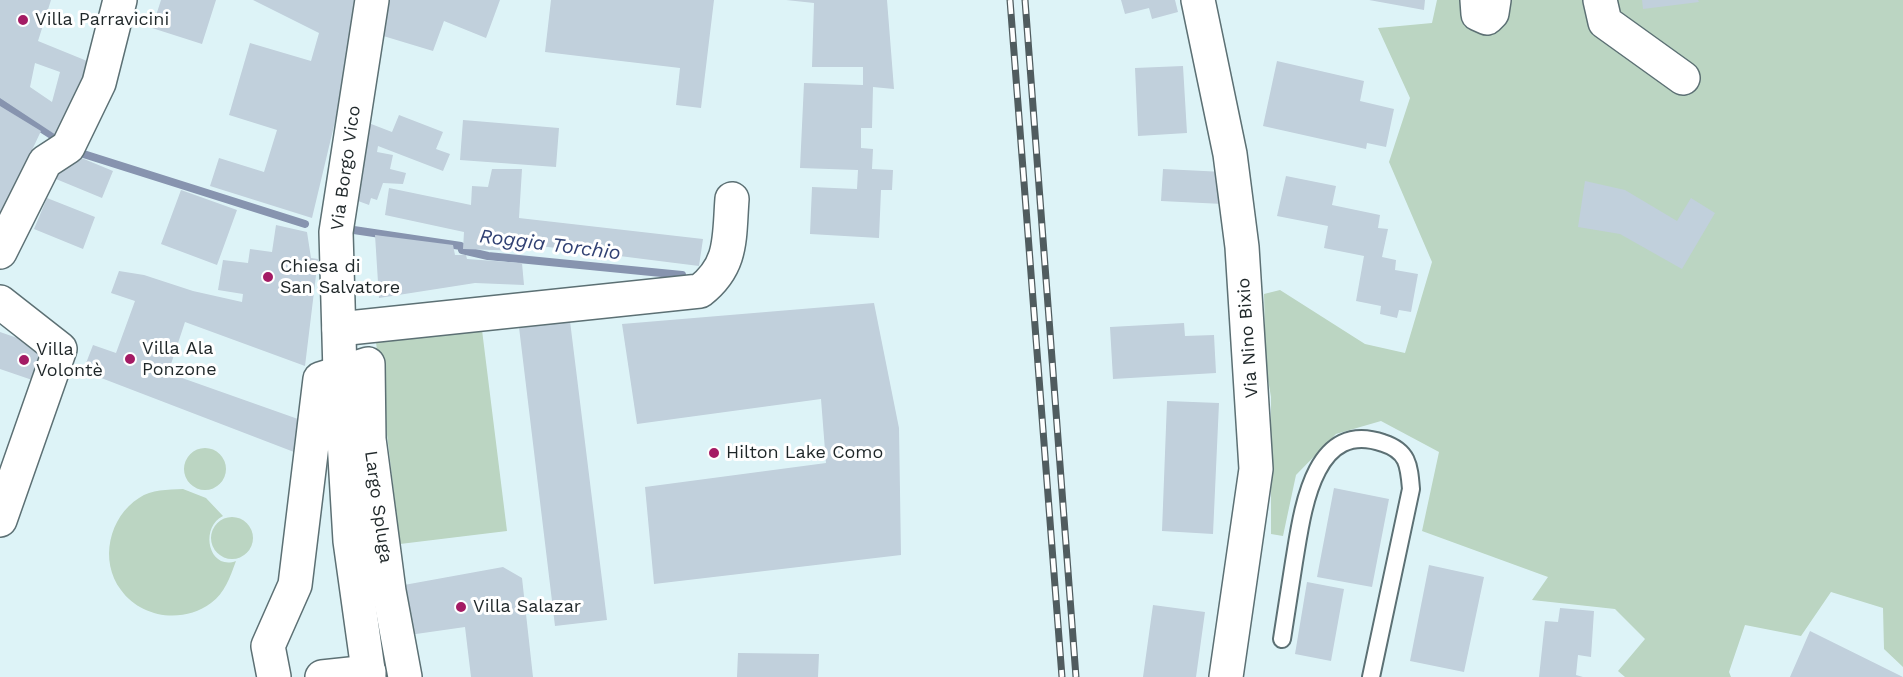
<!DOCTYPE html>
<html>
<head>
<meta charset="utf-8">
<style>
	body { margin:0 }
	canvas { display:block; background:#ddf3f7 }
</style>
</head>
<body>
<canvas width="1903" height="677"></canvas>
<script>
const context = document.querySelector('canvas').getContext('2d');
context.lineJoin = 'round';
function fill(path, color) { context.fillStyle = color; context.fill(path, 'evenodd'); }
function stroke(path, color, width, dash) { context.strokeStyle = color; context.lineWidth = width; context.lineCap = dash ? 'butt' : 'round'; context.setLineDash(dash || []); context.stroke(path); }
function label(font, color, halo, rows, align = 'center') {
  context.font = font + ' "Work Sans",sans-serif'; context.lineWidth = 6; context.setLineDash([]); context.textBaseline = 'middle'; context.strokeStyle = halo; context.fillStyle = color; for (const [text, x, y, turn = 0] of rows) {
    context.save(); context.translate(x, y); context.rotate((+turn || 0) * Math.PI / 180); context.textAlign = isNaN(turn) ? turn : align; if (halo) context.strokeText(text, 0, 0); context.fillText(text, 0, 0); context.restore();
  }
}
fill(new Path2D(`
	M1437,0H1903V667L1884,649L1883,608L1831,592L1801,636L1745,625L1729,672L1731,677H1625L1618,671L1645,639L1615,609L1532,600L1548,577L1422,531L1439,452L1381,421L1336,434L1296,475L1283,536L1271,534V397L1266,367L1264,294L1280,290L1365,344L1405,353L1432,262L1389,162L1410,98L1378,28L1432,23Z
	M482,330L507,531L400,544L376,342Z
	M184 469a21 21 0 1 1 42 0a21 21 0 1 1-42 0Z
	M183,489L206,498L223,516C199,528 209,571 236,561C230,577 225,593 211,603C183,624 141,618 121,590C99,561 109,517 139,498C152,489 167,490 183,489Z
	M211 538a21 21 0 1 1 42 0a21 21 0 1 1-42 0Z`), '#bbd5c2');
stroke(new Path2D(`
	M0,102L56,138
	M74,151L305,224
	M347,229L461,246L462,250L488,256L682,275`), '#8794af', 8);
fill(new Path2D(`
	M0,0H51L38,41L92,63L62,139L0,98ZM35,63L60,72L52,102L30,87Z
	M161,0H216L202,44L152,28Z
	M253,0H364L312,218L210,186L219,158L264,172L277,130L229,115L250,43L311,61L319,33Z
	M389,0H500L486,38L444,21L433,51L380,35Z
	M551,0H714L701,108L676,105L680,68L545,52Z
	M786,0H887L894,89L873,87L872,128H861V148L873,149L872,169L893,170L892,190H881L879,238L810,234L812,187L857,189L858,170L800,168L804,83L863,85V67H812L814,3Z
	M1121,0H1175L1178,12L1152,19L1149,8L1125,14Z
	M1369,0H1425L1424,10Z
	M1642,0H1698L1699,2L1643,9Z
	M1277,61L1364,81L1360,101L1394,109L1386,147L1367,143L1366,149L1263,126Z
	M1183,66L1187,133L1138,136L1135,68Z
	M0,106L41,131L0,218Z
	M399,115L443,132L436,149L450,154L443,171L378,146L377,152L393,155L390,169L406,173L403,184L383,183L377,200L371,198L369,205L350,198L366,122L392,132Z
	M463,120L559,128L556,167L460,160Z
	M67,152L113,171L102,198L56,179Z
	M492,169H522L519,218L703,239L699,266L524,244L523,251L463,249L464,232L385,215L389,188L471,205L472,186L488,187Z
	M1163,169L1224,172L1223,204L1161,201Z
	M1286,176L1336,186L1332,205L1380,215L1378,228L1388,229L1382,257L1396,260L1395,270L1418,274L1411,312L1399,310L1397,318L1380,314L1381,306L1356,301L1364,256L1324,248L1328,226L1277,216Z
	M1585,181L1625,190L1677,221L1691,198L1715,213L1682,269L1620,234L1578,227Z
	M181,190L237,210L217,265L161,244Z
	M47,198L95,217L83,249L34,229Z
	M276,225L307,232L311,258L318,259L305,366L185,322L168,373L298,419L294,452L83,371L93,345L116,353L135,301L111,293L119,271L144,275L193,291L242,302L243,294L218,290L223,260L248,263L250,249L272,252Z
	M375,235L453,245L455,255H466L467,259L522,263L524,285L475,283L379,298Z
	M874,303L899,428L901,555L654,584L645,487L826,463L821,399L637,424L622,324Z
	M569,313L607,620L555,626L518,319Z
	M1184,323L1185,336L1214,335L1216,373L1113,379L1110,327Z
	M0,332L52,350L41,383L0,369Z
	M1167,401L1219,403L1213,534L1162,531Z
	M1334,488L1389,499L1372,587L1317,577Z
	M1429,565L1484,577L1464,672L1410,661Z
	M503,567L522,578L533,677H471L465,627L402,636L393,587Z
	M1307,582L1344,589L1331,661L1295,654Z
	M1153,605L1205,612L1196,677H1143Z
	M1560,608L1594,611L1591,657L1578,655L1576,675L1583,677H1539L1545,621L1558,622Z
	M1810,631L1903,677H1790Z
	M738,653L819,654L818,677H737Z`), '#c1d0dc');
const lane = new Path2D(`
	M1282,639C1286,614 1290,588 1294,562C1302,515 1312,418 1383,443C1408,451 1409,465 1411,489L1371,677`);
const street = new Path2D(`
	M1477,0L1478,14L1487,18L1492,13L1494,0
	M1600,0L1605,22L1683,78
	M0,252L45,162L68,147L99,83L120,0
	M0,302L60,349L0,520
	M339,329L700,291C733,265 729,238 732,199
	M274,677L268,646L295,585L320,379L368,364L369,439L389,591L405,677
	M322,677L369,672`);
const secondary = new Path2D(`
	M369,677L350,541L340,373L336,232L372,0`);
const primary = new Path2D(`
	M1198,0L1230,154L1242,247L1256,469L1226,677`);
stroke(lane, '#5c7074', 20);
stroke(street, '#5c7074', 36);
stroke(secondary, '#5c7074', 36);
stroke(primary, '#5c7074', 36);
stroke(lane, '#fff', 16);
stroke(street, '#fff', 33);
stroke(secondary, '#fff', 33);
stroke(primary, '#fff', 33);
const rail = new Path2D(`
	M1010,0L1062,677
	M1025,0L1076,677`);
stroke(rail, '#505c5f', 7);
stroke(rail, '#fff', 4.5, [14]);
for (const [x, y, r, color] of [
	[23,20,6,"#a41b64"],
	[268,277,6,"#a41b64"],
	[130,359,6,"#a41b64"],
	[24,360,6,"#a41b64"],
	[714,453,6,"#a41b64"],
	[461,607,6,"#a41b64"]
]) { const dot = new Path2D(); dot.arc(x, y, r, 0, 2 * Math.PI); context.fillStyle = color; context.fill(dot); stroke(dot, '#fff', 2); }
label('18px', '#1f2729', '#fff', [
	["Villa Parravicini",35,20],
	["Chiesa di",280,267],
	["San Salvatore",280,288],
	["Villa Ala",142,349],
	["Ponzone",142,370],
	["Villa",36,350],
	["Volontè",36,371],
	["Hilton Lake Como",726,453],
	["Villa Salazar",473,607]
], 'left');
label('18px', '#1f2729', '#fff', [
	["Via Borgo Vico",346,168,-82],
	["Via Nino Bixio",1248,338,-94],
	["Largo Spluga",378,507,82]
]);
label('italic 20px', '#314173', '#fff', [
	["Roggia Torchio",550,245,7]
]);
</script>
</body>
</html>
